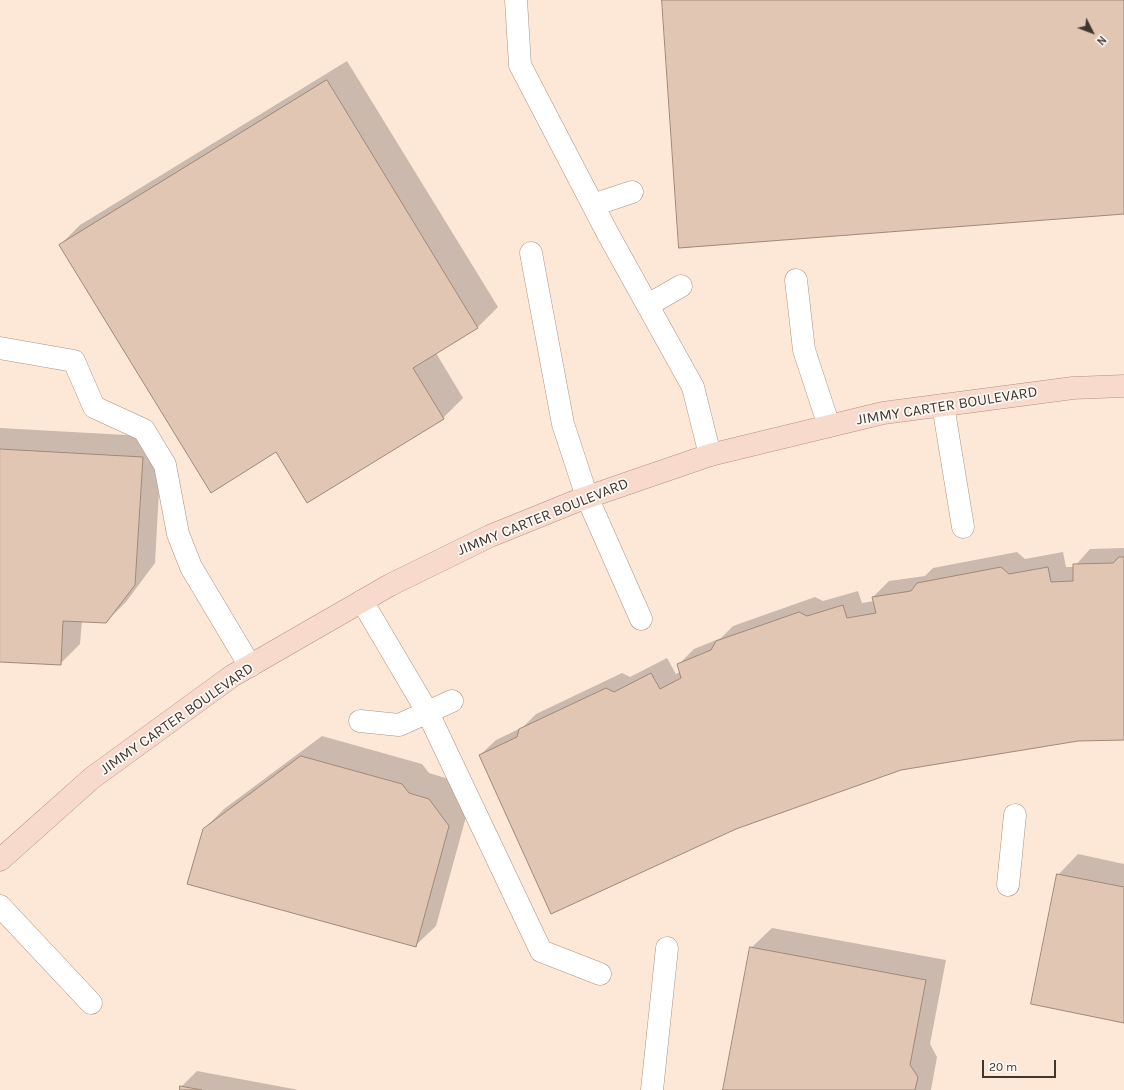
<!DOCTYPE html>
<html>
<head>
<meta charset="utf-8">
<style>
	body { margin:0 }
	#map { position:relative; width:1124px; height:1090px; overflow:hidden; background:#fde8d8; font-family:Karla,sans-serif }
	canvas { display:block }
	.north { position:absolute; left:1072px; top:12px; width:40px; height:40px; -webkit-text-stroke:3px #fef9f5; paint-order:stroke; rotate:132deg; font-size:11px; font-weight:700; line-height:16px; text-align:center; color:#40362e }
	.north::after { content:''; display:block; margin:auto; width:14px; height:18px; background:#40362e; clip-path:polygon(50% 0,100% 100%,50% 72%,0 100%) }
	.scale { position:absolute; left:982px; top:1060px; width:74px; height:18px; box-sizing:border-box; border:2px solid #40362e; border-top:0; padding-left:5px; font-size:12px; line-height:14px; white-space:nowrap; color:#40362e; -webkit-text-stroke:3px #fef9f5; paint-order:stroke }
</style>
</head>
<body>
<div id="map">
<canvas width="1124" height="1090"></canvas>
<div class="north">N</div>
<div class="scale">20 m</div>
</div>
<script>
const context = document.querySelector('canvas').getContext('2d');
context.lineJoin = 'round';
function fill(path, color) { context.fillStyle = color; context.fill(path, 'evenodd'); }
function stroke(path, color, width, dash) { context.strokeStyle = color; context.lineWidth = width; context.lineCap = dash ? 'butt' : 'round'; context.setLineDash(dash || []); context.stroke(path); }
function label(font, color, halo, rows, align = 'center') {
  context.font = font + ' Karla,sans-serif'; context.lineWidth = 3.5; context.setLineDash([]); context.textBaseline = 'middle'; context.strokeStyle = halo; context.fillStyle = color; for (const [text, x, y, turn = 0] of rows) {
    context.save(); context.translate(x, y); context.rotate((+turn || 0) * Math.PI / 180); context.textAlign = isNaN(turn) ? turn : align; if (halo) context.strokeText(text, 0, 0); context.fillText(text, 0, 0); context.restore();
  }
}
fill(new Path2D(`
	M347,61L498,307L478,327L436,353L463,398L443,418L277,451L60,245L80,225Z
	M0,428L162,437L155,563L126,602L106,622L82,621L80,644L60,664L0,661Z
	M1124,548V739L480,755L496,740L523,727L536,714L622,673L630,677L667,658L676,674L680,672L679,664L694,649L721,638L733,626L815,597L823,601L858,591L862,603L874,601L873,597L889,581L925,576L933,568L1017,552L1025,559L1063,552L1066,567H1074L1090,549Z
	M322,736L422,764L429,773L449,779L469,806L436,926L415,946L203,830L224,809Z
	M1078,854L1124,864V1022L1058,875Z
	M772,928L946,960L930,1044L937,1057L931,1090H724L751,948Z
	M197,1071L299,1090H181V1087Z`), '#0003');
const building = new Path2D(`
	M662,0H1124V214L679,248Z
	M327,80L478,328L413,368L444,419L307,503L276,452L211,493L59,245Z
	M0,449L143,457L135,585L106,623L63,621L61,665L0,662Z
	M1119,557H1124V740L1078,741L901,770L736,829L551,914L479,755L517,737L519,729L606,688L614,692L651,673L660,689L681,678L677,664L711,650L716,641L799,612L807,616L843,605L847,618L876,613L872,597L911,591L917,583L1001,567L1009,574L1048,567L1051,582L1073,581V564L1113,563Z
	M301,756L402,784L409,793L429,799L449,826L416,947L187,884L203,829Z
	M1057,874L1124,887V1023L1031,1004Z
	M750,947L926,980L910,1065L918,1077L915,1090H723Z
	M180,1086L202,1090H180Z`);
fill(building, '#e1c6b3');
stroke(building, '#a18877', 1);
const minor = new Path2D(`
	M516,0L520,65L608,234L693,387L710,455
	M593,205L632,192
	M531,253L563,424L587,497L641,619
	M796,280L804,350L829,426
	M648,305L681,286
	M0,348L74,361L94,407L144,430L165,465L178,534L191,567L250,666
	M943,405L963,527
	M362,601L428,713L541,951L600,974
	M360,721L399,725L452,701
	M1008,885L1015,815
	M0,906L91,1003
	M652,1090L667,948`);
const major = new Path2D(`
	M0,860L92,778L232,676L390,585L490,536L579,500L710,455L883,413L1073,388L1124,386`);
stroke(minor, '#ab9380', 23);
stroke(major, '#b4907f', 23);
stroke(minor, '#fff', 22);
stroke(major, '#f8dacd', 22);
label('15px', '#40362e', '#fef9f5', [
	["JIMMY CARTER BOULEVARD",947,406,-9],
	["JIMMY CARTER BOULEVARD",543,517,-22],
	["JIMMY CARTER BOULEVARD",177,719,-35]
]);
</script>
</body>
</html>
